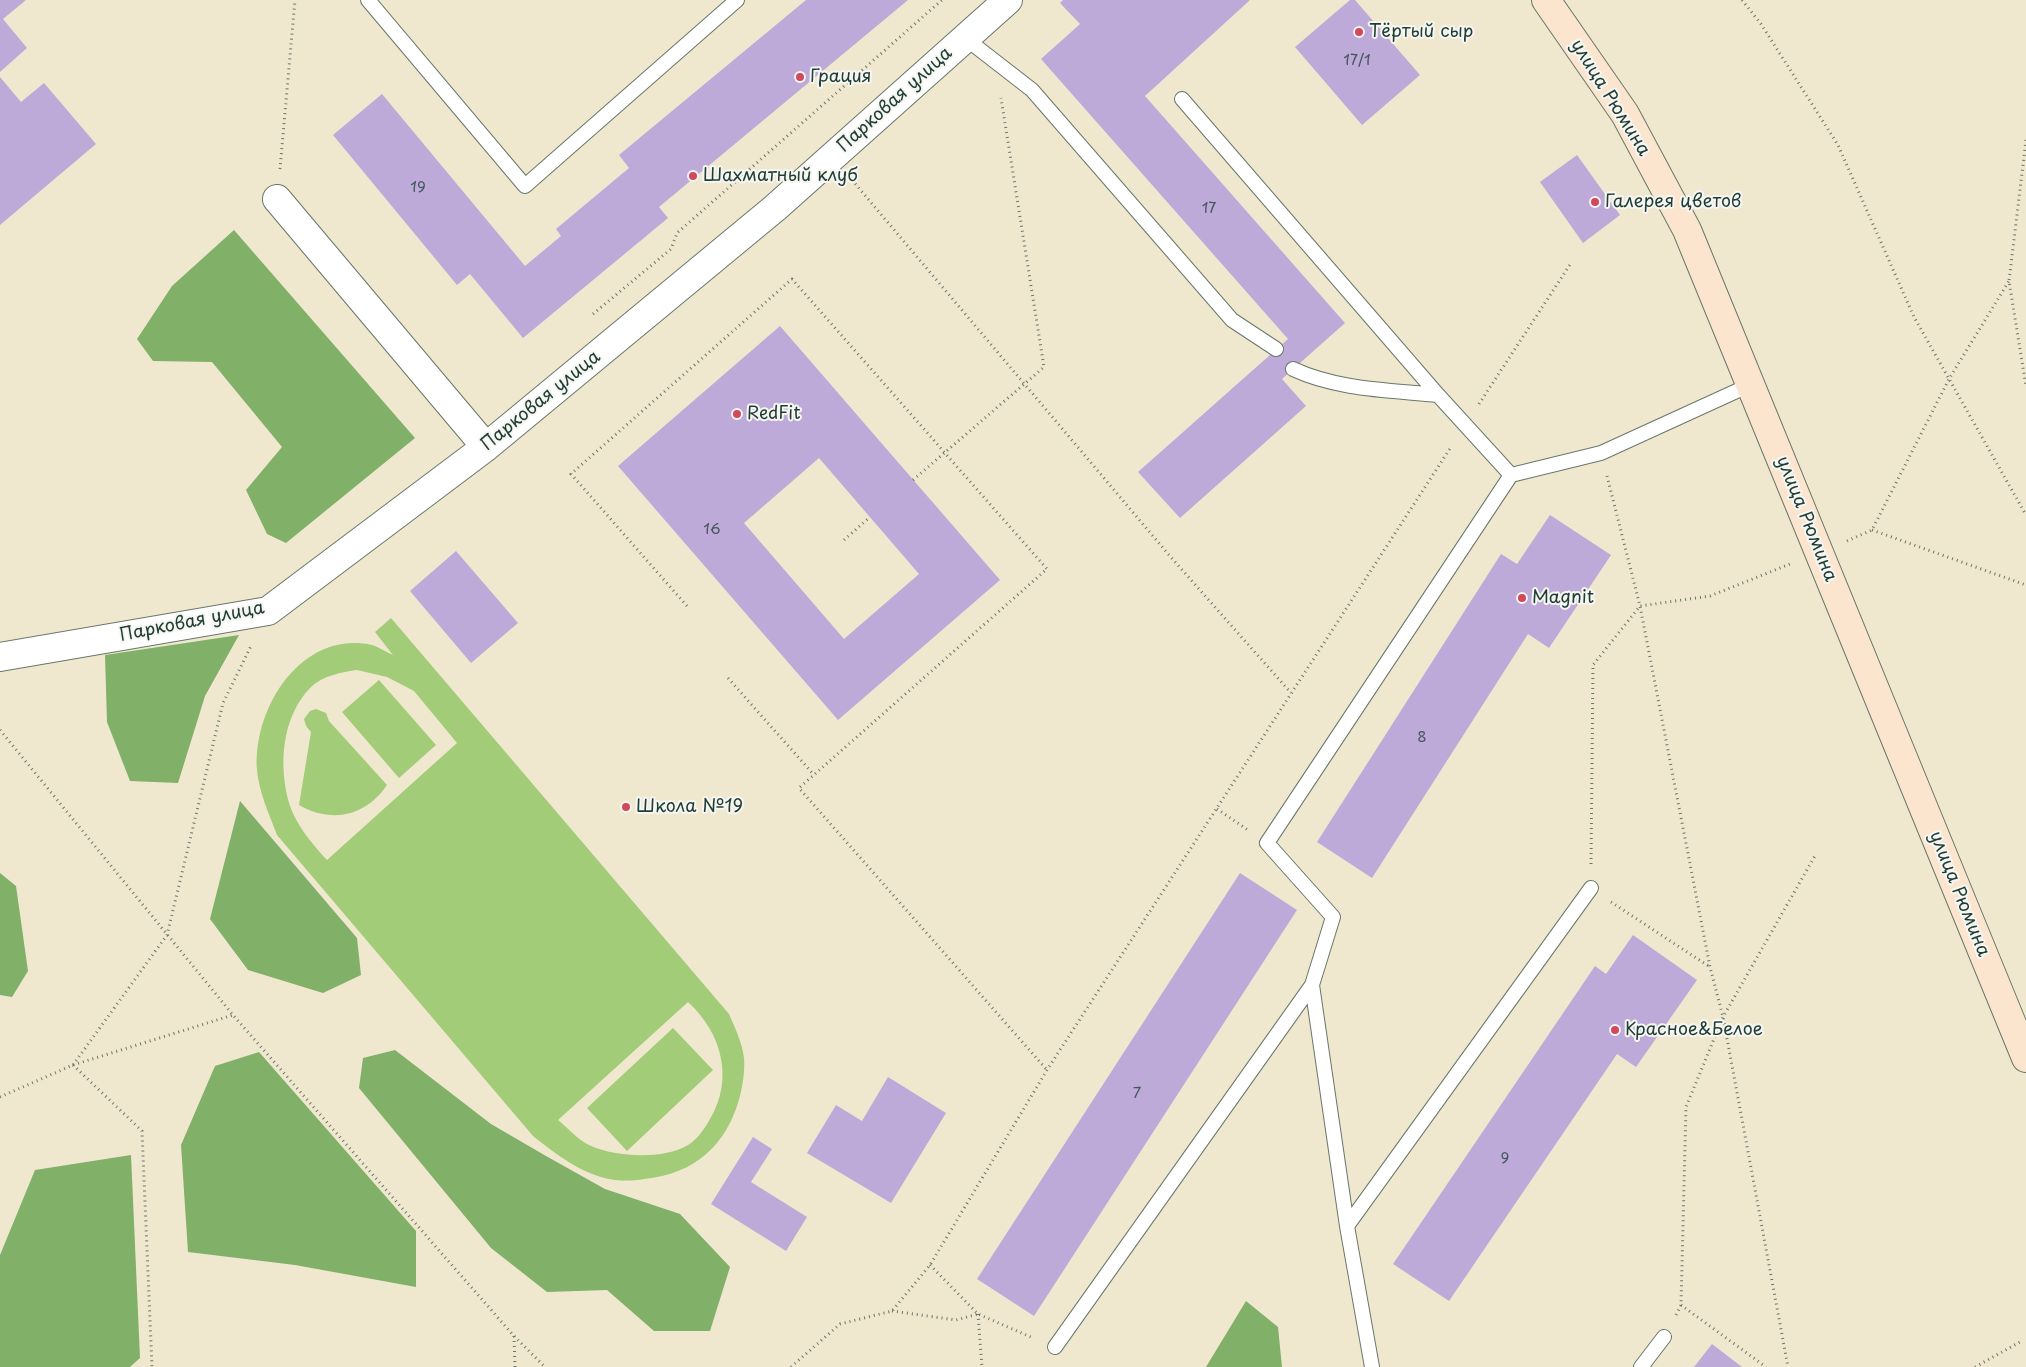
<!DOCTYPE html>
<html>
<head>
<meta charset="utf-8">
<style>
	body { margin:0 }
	canvas { display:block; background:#f0e7cf }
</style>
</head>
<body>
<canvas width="2026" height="1367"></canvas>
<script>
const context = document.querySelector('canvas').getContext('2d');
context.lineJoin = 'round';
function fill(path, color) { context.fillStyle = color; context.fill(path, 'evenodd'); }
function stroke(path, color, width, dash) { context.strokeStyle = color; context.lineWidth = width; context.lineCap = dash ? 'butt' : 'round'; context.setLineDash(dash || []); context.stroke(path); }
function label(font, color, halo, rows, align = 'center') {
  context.font = font + ' "Playpen Sans",sans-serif'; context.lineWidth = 4; context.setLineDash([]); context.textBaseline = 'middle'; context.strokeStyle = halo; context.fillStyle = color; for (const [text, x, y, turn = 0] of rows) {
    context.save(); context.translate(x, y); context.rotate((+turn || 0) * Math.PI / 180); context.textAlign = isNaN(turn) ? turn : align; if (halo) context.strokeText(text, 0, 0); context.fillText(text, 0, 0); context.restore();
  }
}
fill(new Path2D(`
	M391,618L729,1014C735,1028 742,1042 744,1058C745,1069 743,1084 740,1096C727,1145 695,1174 644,1179C633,1181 620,1181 609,1179C580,1173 556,1154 533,1136L277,835C269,814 259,792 257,770C253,707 302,630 372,645C379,647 386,652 393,655L375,632ZM357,670L387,677L414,691L457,743L327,860C313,845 297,826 290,806C278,768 281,717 311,687C322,676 342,672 357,670ZM688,1002C722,1033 734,1079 710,1119C705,1128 697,1140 688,1145C663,1160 616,1157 591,1146C579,1141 568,1128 558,1120Z
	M379,680L436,745L399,778L342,712Z
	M316,709L326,713L329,721L387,785C366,816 332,824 299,805L311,732L306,726L304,719L310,711Z
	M673,1028L713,1070L627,1151L587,1108Z`), '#a2cc78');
fill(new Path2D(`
	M234,230L415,438L286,543L267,534L246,490L282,447L212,362L153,361L137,339L172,286Z
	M239,635L205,696L178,783L130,781L107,722L105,655Z
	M240,801L357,938L361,975L323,993L248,970L210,919Z
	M0,873L16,886L28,971L12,997L0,995Z
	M395,1050L491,1124L546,1156L605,1189L680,1214L730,1267L710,1331H654L607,1290L547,1292L491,1248L359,1088L363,1058Z
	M259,1052L416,1231V1287L295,1265L188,1252L181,1145L215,1066Z
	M131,1155L140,1358L130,1367H0V1255L35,1170Z
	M1246,1301L1278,1327L1282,1367H1206Z`), '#81b068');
fill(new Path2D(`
	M0,0H26L3,19L27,48L0,72Z
	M806,0H908L659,207L668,218L523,338L470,274L457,285L333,135L382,94L525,266L561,236L556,229L629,168L619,155Z
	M1063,0H1250L1145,96L1345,323L1282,379L1306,406L1180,518L1138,472L1288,339L1041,59L1080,24L1060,3Z
	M1350,0H1355L1420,75L1362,125L1295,47Z
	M0,77L21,102L44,83L96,144L0,225Z
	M1577,155L1620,215L1583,243L1540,182Z
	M780,326L1000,580L838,720L618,466ZM819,458L919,574L844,639L744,523Z
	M1550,515L1611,555L1549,648L1528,634L1372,878L1317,842L1501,554L1517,564Z
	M456,551L518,623L471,663L410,591Z
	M1240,873L1297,910L1034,1316L977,1279Z
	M1633,935L1697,980L1636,1067L1617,1054L1449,1301L1393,1264L1595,966L1606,974Z
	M888,1077L946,1113L891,1203L807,1153L836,1105L862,1121Z
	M753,1137L772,1149L751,1182L807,1217L786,1251L711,1204Z
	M1712,1344L1742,1367H1694Z`), '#bdaad9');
const lane = new Path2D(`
	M368,0L525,186L737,0
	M965,38L1032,90L1232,320L1276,349
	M1182,99L1438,395
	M1293,369C1338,390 1390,390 1438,395L1511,475
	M1312,985L1347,1226L1372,1367
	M1347,1226L1591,888
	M1055,1347L1312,985L1333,917L1267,843L1511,475L1601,453L1752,384
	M1641,1367L1664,1337`);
const street = new Path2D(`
	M277,199L486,447
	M0,657L268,611L486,447L775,208L1008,0`);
const secondary = new Path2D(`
	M1546,0L1625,114L1687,230L2026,1058`);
stroke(lane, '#68786a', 16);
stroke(street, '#68786a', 30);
stroke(secondary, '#68786a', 30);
stroke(new Path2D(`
	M1742,0L1761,24L1838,145L1914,317L2026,515
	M2026,140L2009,281L2026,386
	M280,169L295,0
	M852,180L1169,555L1291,693
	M593,314L671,249L677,233L942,0
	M1479,404L1571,263
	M1607,476L1640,606L1710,967L1723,1017L1788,1367
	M913,480L1044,367L1001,98
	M1872,530L2026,585
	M844,540L870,517
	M1847,541L1872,530L1949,379L2009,281
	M687,606L571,474L792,279L1047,569L799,788L1047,1070
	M728,678L814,775
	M0,730L233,1015L514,1336L545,1367
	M1217,809L1248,830
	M1591,864L1593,665L1640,606L1710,596L1790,564
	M1611,902L1710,967
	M73,1065L167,935L223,703L251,646
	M73,1065L142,1131L152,1367
	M0,1097L73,1065L233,1015
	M930,1265L978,1314L1033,1338
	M1681,1305L1766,1367
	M892,1311L956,1320L978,1314
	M978,1314L982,1367
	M1676,1315L1681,1305L1686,1107L1723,1017L1816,854
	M514,1336L515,1367
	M791,1367L840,1324L892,1311L930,1265L1047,1070L1451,447
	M1975,1367L2020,1342`), '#68786a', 3, [1, 4]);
stroke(lane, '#fff', 14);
stroke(street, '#fff', 28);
stroke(secondary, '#fbe5cf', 28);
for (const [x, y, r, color] of [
	[1359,32,5,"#d1495b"],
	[800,77,5,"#d1495b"],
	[693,176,5,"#d1495b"],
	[1595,202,5,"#d1495b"],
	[737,414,5,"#d1495b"],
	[1522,598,5,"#d1495b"],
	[626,807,5,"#d1495b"],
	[1615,1030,5,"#d1495b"]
]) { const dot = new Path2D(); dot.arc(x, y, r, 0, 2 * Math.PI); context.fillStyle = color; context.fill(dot); stroke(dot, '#f6f6f2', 2); }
label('15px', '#46585d', null, [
	["17/1",1357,61],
	["19",418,188],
	["17",1209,209],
	["16",712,530],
	["8",1422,738],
	["7",1137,1094],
	["9",1505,1159]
]);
label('18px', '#1f3d34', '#f6f6f2', [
	["Тёртый сыр",1369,32],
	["Грация",810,77],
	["Шахматный клуб",703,176],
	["Галерея цветов",1605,202],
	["RedFit",747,414],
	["Magnit",1532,598],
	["Школа №19",636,807],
	["Красное&Белое",1625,1030]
], 'left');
label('18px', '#1f3d34', '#f6f6f2', [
	["улица Рюмина",1610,98,58],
	["Парковая улица",895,100,-42],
	["Парковая улица",541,401,-39],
	["улица Рюмина",1806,519,68],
	["Парковая улица",192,622,-11],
	["улица Рюмина",1959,894,68]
]);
</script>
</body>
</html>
